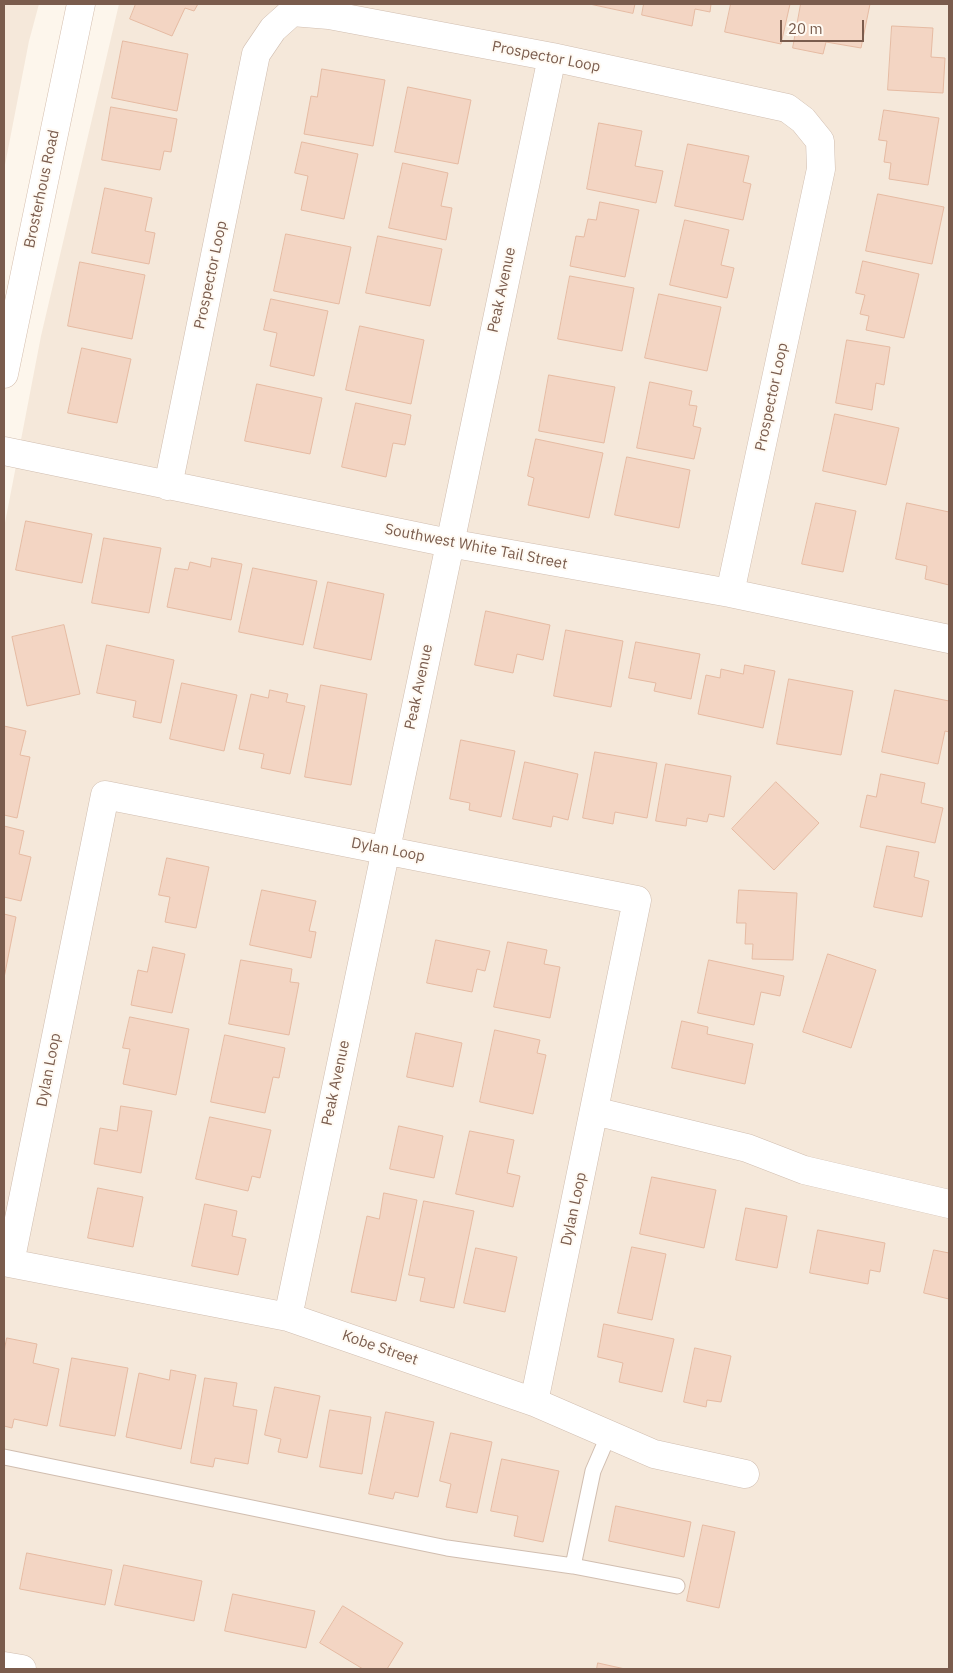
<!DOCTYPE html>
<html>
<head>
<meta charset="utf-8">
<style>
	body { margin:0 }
	#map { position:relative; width:953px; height:1673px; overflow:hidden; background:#fdf6ec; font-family:"IBM Plex Sans",sans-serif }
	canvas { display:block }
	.frame { position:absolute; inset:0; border:5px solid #7a5c4d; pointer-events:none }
	.scale { position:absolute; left:780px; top:20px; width:84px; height:22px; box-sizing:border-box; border:2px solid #7a5c4d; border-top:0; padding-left:6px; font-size:15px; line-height:18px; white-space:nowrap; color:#7a5c4d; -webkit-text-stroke:4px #fffaf3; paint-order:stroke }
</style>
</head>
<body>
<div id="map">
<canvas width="953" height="1673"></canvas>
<div class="frame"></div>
<div class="scale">20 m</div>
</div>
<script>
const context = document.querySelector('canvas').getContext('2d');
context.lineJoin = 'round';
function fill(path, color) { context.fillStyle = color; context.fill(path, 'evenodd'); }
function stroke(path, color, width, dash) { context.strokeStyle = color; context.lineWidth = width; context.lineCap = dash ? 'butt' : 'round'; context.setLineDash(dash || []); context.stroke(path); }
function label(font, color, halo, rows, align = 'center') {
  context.font = font + ' "IBM Plex Sans",sans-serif'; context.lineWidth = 4; context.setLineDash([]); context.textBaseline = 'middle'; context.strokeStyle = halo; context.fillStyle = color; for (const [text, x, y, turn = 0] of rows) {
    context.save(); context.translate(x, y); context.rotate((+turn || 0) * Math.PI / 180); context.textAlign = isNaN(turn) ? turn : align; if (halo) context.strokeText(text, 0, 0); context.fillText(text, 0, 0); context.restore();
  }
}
fill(new Path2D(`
	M4,4H39L29,41L4,170Z
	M119,4H949V1669H4V528L41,336Z`), '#f5e8da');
const building = new Path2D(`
	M136,4H198L194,11L185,8L172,36L130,19Z
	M590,4H635L633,13Z
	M644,4H711L710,12L695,9L692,26L642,15Z
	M731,4H790L781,44L725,32Z
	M801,4H870L861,48L826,42L823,54L793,48Z
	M892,26L933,28L931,57L945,58L943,93L888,90Z
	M123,41L188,54L177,111L112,98Z
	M322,69L385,80L373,146L304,134L311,96L317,97Z
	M408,87L471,100L458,164L395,152Z
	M111,107L177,119L171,152L164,151L160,170L102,160Z
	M884,110L939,118L928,185L889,179L891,163L884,162L887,141L879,140Z
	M599,123L642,131L635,166L663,171L656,203L587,189Z
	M302,142L358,154L344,219L301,210L308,176L295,173Z
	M688,144L749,156L743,182L751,184L743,220L675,206Z
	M403,163L448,173L441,206L452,208L446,240L389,228Z
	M105,188L152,198L145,231L155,233L149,264L92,253Z
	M878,194L944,207L932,264L866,251Z
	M600,202L639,210L625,277L570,266L576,236L584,237L588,219L596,220Z
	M685,220L729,230L721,265L734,268L727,298L670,285Z
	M286,234L351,247L339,304L274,291Z
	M378,236L442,249L430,306L366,293Z
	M863,261L919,274L904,338L866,330L869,316L860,314L865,295L856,293Z
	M80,262L145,275L132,339L68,326Z
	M570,276L634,288L622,351L558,339Z
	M659,294L721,307L707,371L645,358Z
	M271,299L328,311L314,376L270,366L277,333L264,330Z
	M360,326L424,340L411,404L346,390Z
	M847,340L890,347L884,385L876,383L872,410L836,403Z
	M82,348L131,359L117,423L68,413Z
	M549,375L615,387L604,443L539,431Z
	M650,382L692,391L689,405L697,406L693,426L701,428L694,459L637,448Z
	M257,384L322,398L310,454L245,441Z
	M356,403L411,415L405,445L393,443L386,477L342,467Z
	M835,414L899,428L886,485L823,471Z
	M536,439L603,453L589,518L528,505L534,478L528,476Z
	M627,457L690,470L679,528L615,515Z
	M816,503L856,511L843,572L802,564Z
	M907,503L949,512V585L925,579L927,566L896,559Z
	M26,521L92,534L82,583L16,570Z
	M104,538L161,548L149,613L92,603Z
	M212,558L242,564L231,620L167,607L175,568L188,570L190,562L210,567Z
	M253,568L317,581L303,645L239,632Z
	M328,582L384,594L371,660L314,648Z
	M486,611L550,625L543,660L517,654L513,673L475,665Z
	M64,625L80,694L27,706L12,637Z
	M566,630L623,641L611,707L554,696Z
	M636,642L700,654L691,699L654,691L656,683L629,678Z
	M107,645L174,660L161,723L133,717L136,701L97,693Z
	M745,665L775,671L763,728L698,714L706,675L720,678L721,669L743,674Z
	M789,679L853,691L841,755L777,744Z
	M182,683L237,695L224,751L170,739Z
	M321,685L367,694L351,785L305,777Z
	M270,690L288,694L286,702L305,706L290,774L261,768L264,754L239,749L251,694L268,698Z
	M895,690L949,701V732L945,731L938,764L882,752Z
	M4,726L26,731L20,755L30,757L17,818L4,815Z
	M461,740L515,751L501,817L469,810L470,803L450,799Z
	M595,752L657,763L647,818L615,812L613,824L583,818Z
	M525,762L578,774L568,820L553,816L551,827L513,819Z
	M666,764L731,776L724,817L709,814L707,822L687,818L686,826L656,821Z
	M881,774L925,783L921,803L943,808L935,843L860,827L867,795L876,797Z
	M776,782L819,823L774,870L732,829Z
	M4,826L24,831L19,854L31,857L21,901L4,897Z
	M887,846L919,852L914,877L929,881L922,917L874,907Z
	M167,858L209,867L196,928L165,922L170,897L159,895Z
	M262,890L316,901L309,931L316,932L311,958L250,945Z
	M739,890L797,893L793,960L752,959L753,944H745L746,923H737Z
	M4,914L16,917L4,978Z
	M436,940L490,951L485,971L477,969L472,992L427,983Z
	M508,942L547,950L544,964L560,967L550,1018L494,1007Z
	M153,947L185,954L172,1013L131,1005L138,970L147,972Z
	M828,954L876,970L851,1048L803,1032Z
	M241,960L292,969L290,982L299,983L289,1035L229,1024Z
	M709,960L784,976L780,996L761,992L754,1025L698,1013Z
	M130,1017L189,1029L176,1095L123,1084L130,1049L123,1048Z
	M682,1021L708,1027L707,1034L753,1044L745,1084L672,1068Z
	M495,1030L540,1040L537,1053L546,1055L533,1114L480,1102Z
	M416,1033L462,1043L453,1087L407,1077Z
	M225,1035L285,1048L279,1078L273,1077L265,1113L211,1102Z
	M121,1106L152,1111L141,1173L94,1164L100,1128L117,1131Z
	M210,1117L271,1130L260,1178L252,1176L248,1191L196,1179Z
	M399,1126L443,1136L434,1178L390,1169Z
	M470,1131L514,1140L507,1173L520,1176L513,1207L456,1194Z
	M652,1177L716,1190L704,1248L640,1234Z
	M98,1188L143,1197L133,1247L88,1238Z
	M384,1193L417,1200L396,1301L351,1292L367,1216L379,1219Z
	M424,1201L474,1211L454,1308L420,1301L425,1278L409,1275Z
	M205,1204L237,1211L232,1236L246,1239L238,1275L192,1266Z
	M746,1208L787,1216L777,1268L736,1260Z
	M818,1230L885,1243L880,1272L870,1270L868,1284L810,1273Z
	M632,1247L666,1254L652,1320L618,1313Z
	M476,1248L517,1257L505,1312L464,1303Z
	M934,1250L949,1253V1299L924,1293Z
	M604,1324L674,1339L662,1392L619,1382L623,1363L598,1357Z
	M7,1338L37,1344L33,1363L59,1369L47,1426L14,1419L12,1428L4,1426V1352Z
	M695,1348L731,1356L721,1402L707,1400L706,1407L684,1402Z
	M72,1358L128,1368L115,1436L60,1426Z
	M171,1370L196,1375L181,1449L126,1437L139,1373L169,1380Z
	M205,1378L237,1383L233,1406L257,1410L248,1464L215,1458L213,1467L191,1463Z
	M275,1387L320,1396L307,1458L278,1452L281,1439L265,1435Z
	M330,1410L371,1417L362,1474L320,1467Z
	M386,1412L434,1422L418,1497L395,1492L393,1499L369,1494Z
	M451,1433L492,1442L477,1513L446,1507L451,1484L440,1481Z
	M502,1459L559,1471L543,1542L514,1536L518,1516L491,1511Z
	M616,1506L691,1522L684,1557L609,1541Z
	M703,1525L735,1532L719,1608L687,1601Z
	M27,1553L112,1570L105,1605L20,1589Z
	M124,1565L202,1581L194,1621L115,1605Z
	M233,1594L315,1611L306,1648L225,1631Z
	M343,1606L403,1643L387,1669H363L320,1643Z
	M598,1663L625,1669H597Z`);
fill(building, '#f3d5c3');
stroke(building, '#e6bba3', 1);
const lane = new Path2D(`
	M4,1457L447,1548L573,1566L677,1586
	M573,1566L593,1471L609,1434`);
const street = new Path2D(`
	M4,451L449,543L730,593L949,639
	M168,486L256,54L273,29L292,12L329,15L552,57L787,108L803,120L820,141L821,169L730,593
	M594,1111L747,1148L804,1170L949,1204
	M4,1262L288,1317L534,1402L654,1454L745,1474
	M10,1263L105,795L637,900L534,1402
	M288,1317L552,57
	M4,1666L22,1669`);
const secondary = new Path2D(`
	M4,374L81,4`);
stroke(lane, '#d1beb0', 17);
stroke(street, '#d1beb0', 29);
stroke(secondary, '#d6c0b0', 29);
stroke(lane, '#fff', 15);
stroke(street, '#fff', 28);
stroke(secondary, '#fff', 28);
label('15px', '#7a5c4d', '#fffaf3', [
	["Prospector Loop",546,57,11],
	["Brosterhous Road",42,189,-78],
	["Prospector Loop",211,275,-78],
	["Peak Avenue",502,290,-78],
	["Prospector Loop",772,397,-78],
	["Southwest White Tail Street",476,547,11],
	["Peak Avenue",419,687,-78],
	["Dylan Loop",388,850,11],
	["Dylan Loop",49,1070,-79],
	["Peak Avenue",336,1083,-78],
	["Dylan Loop",574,1209,-78],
	["Kobe Street",380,1348,19]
]);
</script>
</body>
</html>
